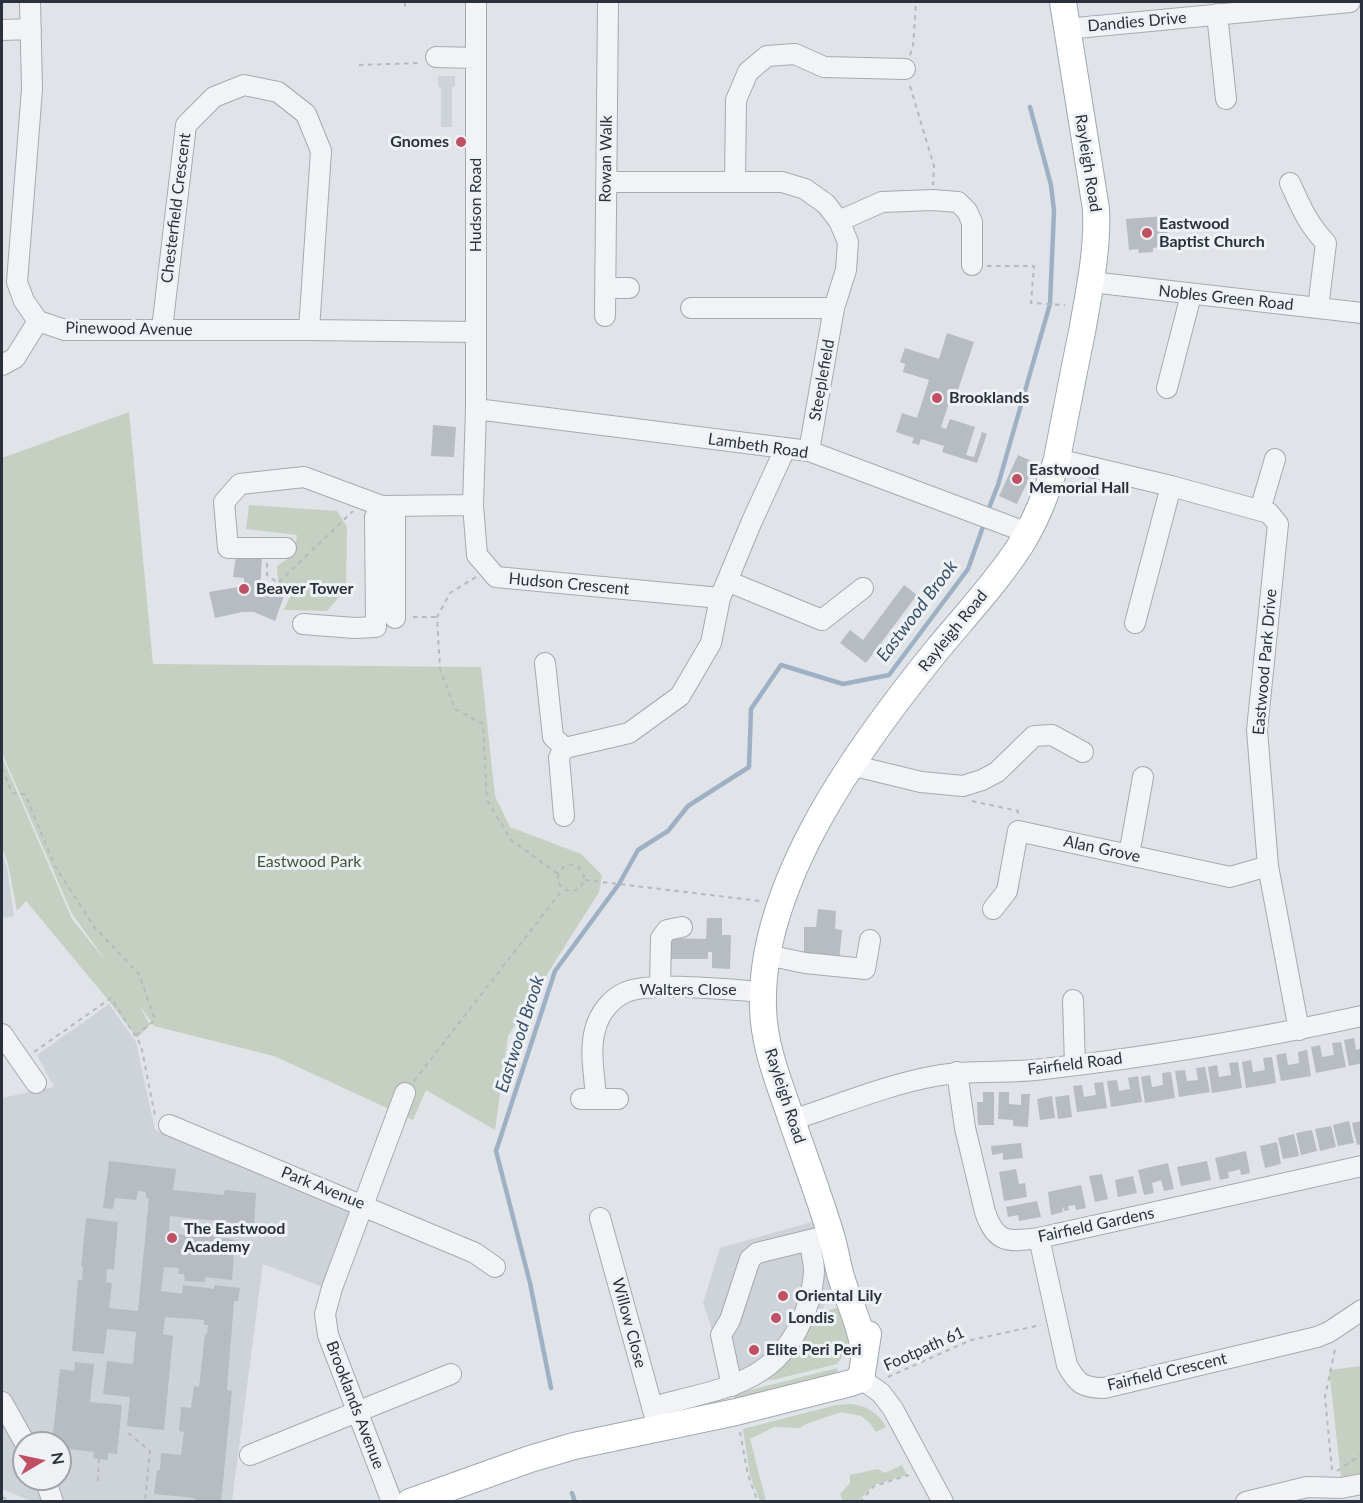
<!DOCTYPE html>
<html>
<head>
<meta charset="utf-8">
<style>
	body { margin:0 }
	#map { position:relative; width:1363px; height:1503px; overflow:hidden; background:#e0e3e7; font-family:Lato,sans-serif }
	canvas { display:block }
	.frame { position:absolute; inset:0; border:3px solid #2a313d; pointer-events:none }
	.north { position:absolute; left:12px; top:1431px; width:60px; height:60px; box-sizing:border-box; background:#eff2f5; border:2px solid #a0a5ab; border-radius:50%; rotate:81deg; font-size:16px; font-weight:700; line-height:24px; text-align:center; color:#2a313d }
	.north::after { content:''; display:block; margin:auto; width:21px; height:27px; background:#c05165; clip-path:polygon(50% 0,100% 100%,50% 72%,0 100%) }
</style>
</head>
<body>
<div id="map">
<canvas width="1363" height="1503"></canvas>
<div class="frame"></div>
<div class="north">N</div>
</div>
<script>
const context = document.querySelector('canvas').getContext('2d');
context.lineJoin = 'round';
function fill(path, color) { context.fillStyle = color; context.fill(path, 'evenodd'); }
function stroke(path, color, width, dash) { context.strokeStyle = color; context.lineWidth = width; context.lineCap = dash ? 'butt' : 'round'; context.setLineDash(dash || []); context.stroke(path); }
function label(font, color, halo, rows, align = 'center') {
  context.font = font + ' Lato,sans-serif'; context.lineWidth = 6; context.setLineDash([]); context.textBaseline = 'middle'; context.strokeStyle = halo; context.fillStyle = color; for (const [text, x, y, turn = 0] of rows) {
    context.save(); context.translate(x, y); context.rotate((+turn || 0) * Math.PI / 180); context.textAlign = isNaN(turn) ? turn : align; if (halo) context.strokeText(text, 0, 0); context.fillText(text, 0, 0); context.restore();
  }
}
fill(new Path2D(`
	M438,76H455V86L452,87V127H441V87H438Z
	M2,854L7,867L14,916L2,918Z
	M109,1004L136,1042L155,1130L352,1212L323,1287L263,1264L232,1501H31L2,1489V1098L54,1087L37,1055ZM24,1443H60V1479H24Z
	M815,1221L834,1277L813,1338L778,1377L733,1391L703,1303L720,1248Z`), '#ced2d9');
fill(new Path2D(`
	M129,412L153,664L481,667L495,796L510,827L581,854L602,875L599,892L508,1036L495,1130L426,1090L413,1120L274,1056L154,1026L139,1005L150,1025L137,1038L109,1001L26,901L17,911L8,864L2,848V757L72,919L109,965L72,914L2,753V458Z
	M249,505L337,511L347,527L346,589L327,611L284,610L291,595L279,591L277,566L294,554L297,535L246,529Z
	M841,1307L849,1338L845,1353L837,1364L769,1381L796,1352L816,1313Z
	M1361,1366V1474L1341,1477L1329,1370Z
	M837,1368L838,1373L833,1376L736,1401L734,1394Z
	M850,1404C866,1405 879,1413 886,1427L876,1432L870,1423L861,1416L841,1412L806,1424L800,1428L774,1427L750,1439L766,1501H760L750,1475L743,1429L836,1405Z
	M902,1465L907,1475L874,1485L858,1501H843L840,1494L850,1483V1475L878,1469L885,1473Z`), '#c6d0c2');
stroke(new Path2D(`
	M987,513L998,485L1050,304L1054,211L1051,185L1030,107
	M551,1388L530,1283L496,1151L555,971L619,884L638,850L668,831L688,806L749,767L751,709L781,665L843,684L889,675L968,569L985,521
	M572,1493L575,1502`), '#9eb1c4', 4.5);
fill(new Path2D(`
	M1166,216L1168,246L1153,248V252L1139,253L1138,249L1129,250L1126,219Z
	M947,333L974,342L955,399L951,397L941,427L946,429L950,419L975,427L966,455L974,457L982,432L987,434L977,463L942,452L944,446L921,439L919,445L912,443L914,438L896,432L902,413L917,418L929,380L903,372L905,364L900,362L905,348L939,359Z
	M433,425L456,427L454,457L431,456Z
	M1018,455L1036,463L1017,504L999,496Z
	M236,556L262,557L260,587L284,596L275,621L254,612H242L215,618L209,592L244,586V578L233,577Z
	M904,585L917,595L866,663L840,643L850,630L863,640Z
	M818,909L836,911L835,929L842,930L839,963L804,961V927H816Z
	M707,918H722V935H731L730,969L712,968V952H708V959H663L664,938L706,939Z
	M1354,1038L1356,1050L1362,1048V1063L1349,1066L1344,1040Z
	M1341,1042L1346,1067L1316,1073L1311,1047L1320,1045L1322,1057L1334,1055L1332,1043Z
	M1307,1050L1311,1076L1281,1081L1276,1055L1286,1053L1288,1065L1299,1063L1298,1052Z
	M1272,1057L1276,1083L1246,1088L1242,1062L1251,1060L1253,1072L1265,1070L1263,1058Z
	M1238,1062L1242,1088L1212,1093L1208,1067L1217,1065L1219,1077L1231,1075L1229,1063Z
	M1205,1067L1210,1092L1179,1097L1175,1071L1185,1070L1187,1081L1198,1080L1196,1068Z
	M1171,1072L1175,1098L1145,1103L1141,1077L1150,1075L1152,1087L1163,1085L1162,1073Z
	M1138,1076L1142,1102L1111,1107L1107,1081L1117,1080L1119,1091L1130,1089L1128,1078Z
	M1103,1082L1107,1108L1077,1112L1073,1086L1082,1085L1084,1097L1096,1095L1094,1083Z
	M983,1092H994V1125H978L977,1102H983Z
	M999,1092H1009V1104L1021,1105V1094H1030L1028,1127L1013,1126V1120L998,1119Z
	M1069,1095L1072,1117L1058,1119L1055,1097Z
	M1052,1096L1055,1118L1040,1120L1037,1099Z
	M1349,1121L1354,1143L1338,1146L1333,1125Z
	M1362,1121V1144L1357,1145L1352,1123Z
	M1331,1126L1336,1147L1320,1151L1315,1129Z
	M1312,1130L1317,1151L1301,1155L1296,1133Z
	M1294,1134L1299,1156L1283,1159L1278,1138Z
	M1277,1142L1281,1164L1265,1168L1260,1146Z
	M1021,1143L1023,1158L1003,1160V1153L992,1155L991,1146Z
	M1246,1151L1250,1173L1241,1175L1240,1169L1234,1171L1228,1172L1229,1178L1220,1180L1215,1158Z
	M109,1161L176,1169L173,1190L224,1195L225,1190L256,1193L254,1225L170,1216L169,1233L185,1235L190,1227L216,1232V1237L235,1240L232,1280L205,1277V1282L185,1281L184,1274H178L179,1268L164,1267L161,1291L182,1294L183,1285L214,1289V1285L240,1288L238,1301H234L227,1390L232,1391L221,1502H195V1498L154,1494L157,1470H160L161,1453L181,1455L184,1432L179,1431L181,1407L191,1408L194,1386L199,1387L205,1334H207L208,1325H204V1320L165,1317L163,1334L173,1336L164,1430L127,1426L130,1397L103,1394L107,1361L133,1364L136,1332L107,1329L104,1354L72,1351L78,1280H82L83,1267H81L86,1218L118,1222L114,1270L107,1269L106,1282L112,1283L109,1308L138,1311L149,1198H146V1192L138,1191L136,1200L115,1198L113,1209L103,1208Z
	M1207,1161L1211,1180L1181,1186L1177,1167Z
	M1168,1163L1174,1189L1164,1191L1161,1180L1152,1183L1154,1193L1144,1195L1138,1170Z
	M1016,1169L1019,1184L1025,1183L1027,1197L1004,1201L999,1172Z
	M1102,1174L1108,1199L1095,1202L1089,1176Z
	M1133,1176L1137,1193L1118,1197L1115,1180Z
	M1081,1185L1086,1208L1076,1210L1075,1205L1068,1206L1069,1210L1064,1211L1063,1207L1062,1208L1063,1212L1051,1215L1048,1192Z
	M1037,1201L1041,1217L1019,1221L1018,1215L1008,1217L1006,1207Z
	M75,1362L94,1364L90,1402L122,1405L117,1454L108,1453V1460L93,1458L94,1452L60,1448V1443H52L60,1369L74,1371Z`), '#b7bcc3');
const minor = new Path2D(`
	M30,2L32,89L17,282L24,301L38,321L65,330H309L475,332
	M476,2V409L473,505L477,555L496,577L720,598
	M1217,14L1226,99
	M1066,29L1350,2
	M2,30L31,29
	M436,57L476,58
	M606,182H782L805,189L826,204L839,221L848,242L846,270L834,308L809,451
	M735,182L736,100L748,72L767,56L795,54L824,67L905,69
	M1290,183C1301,207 1307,223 1326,243L1318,308
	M839,221L882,202L933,200L958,202L967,211L972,222V265
	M1091,282L1362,313
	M605,288H629
	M691,308H834
	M605,316L608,2
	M162,329L186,125L214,97L244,85L278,92L306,114L321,151L309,330
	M2,365L15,358L38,321
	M1167,388L1191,295
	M476,409L809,451L1028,533
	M1057,459L1171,486L1269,513L1278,524L1257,730L1268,866L1299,1030
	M395,506V618
	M1260,510L1275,459
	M286,548H228L224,502L240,484L304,477L382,506L473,505
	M727,581L822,620L863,588
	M1135,623L1171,486
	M303,624L354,628L376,627L375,517L382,506
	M545,663L553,737L565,748
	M565,748L629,733L680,696L711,643L720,598L752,521L785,449
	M851,765L921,782L963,786L982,780L997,772L1034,736L1052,735L1083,752
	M564,816L559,758L561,753L565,748
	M1129,855L1143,777
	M993,909L1007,891L1018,831L1230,877L1268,866
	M767,955L805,963L865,969L870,940
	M660,987L661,938L667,930L682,927
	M1073,1000L1075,1065
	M2,1034L36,1083
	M957,1072L965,1128L985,1212C996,1244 1008,1242 1039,1238L1362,1166
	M581,1099H618
	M596,1099C595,1077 589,1052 595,1030C599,1014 610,999 626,992C651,981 732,990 763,992
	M792,1120C839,1105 886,1085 935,1076C971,1069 1007,1074 1044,1069C1150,1057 1256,1039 1362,1016
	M169,1125L475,1253L495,1267
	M600,1218L655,1417
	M1039,1238L1067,1365C1077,1383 1082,1388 1104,1388L1317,1337L1329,1332L1362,1310
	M861,1379L881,1393L893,1409L943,1502
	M732,1386L721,1335L730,1320L750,1259L757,1253L822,1237
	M2,1402L25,1443
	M652,1407C727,1387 786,1384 810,1297C812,1288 814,1279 814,1270C814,1258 808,1249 814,1239
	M250,1455L451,1374
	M45,1479L53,1502
	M392,1502L328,1335L325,1314L332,1288L405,1093
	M1246,1502L1307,1487L1341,1488L1362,1484`);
const major = new Path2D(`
	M864,1351C861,1326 850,1304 842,1280C837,1264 835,1247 830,1232C818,1193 804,1156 791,1118C779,1082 764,1047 763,1008C759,882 860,745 936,651C964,617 996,583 1020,546C1037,519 1048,490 1057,459C1065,417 1073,375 1082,332C1089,291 1098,251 1096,209L1063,2
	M410,1502L530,1459L574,1446L736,1412L851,1383L861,1379L868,1334`);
stroke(minor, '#a6aab1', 22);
stroke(major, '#a0a8b2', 28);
stroke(new Path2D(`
	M405,2V7
	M910,55L913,47L916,2
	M359,65L420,63
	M910,86L934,166L933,185
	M987,266H1034L1031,303L1065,305
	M267,563V575L278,583L353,511
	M476,577L450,593L437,617L440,669L455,709L483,724L487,800L511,840L558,874
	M413,617H437
	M2,768L12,793L25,794L55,866L95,928L139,974L155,1020L135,1036
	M972,801L1018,811V816
	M558 878a13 13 0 1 1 26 0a13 13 0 1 1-26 0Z
	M585,880L760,901
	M34,1052L111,998L141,1045L155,1116
	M414,1081L563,889
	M888,1377L971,1340L1041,1325
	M740,1432L748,1475L758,1502
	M128,1433L150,1451L145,1502
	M1332,1470L1325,1397L1335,1349
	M1337,1471L1362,1454
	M98,1481L99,1459
	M2,1497L12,1502
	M860,1502L874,1486L909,1475`), '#b6b9be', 2, [4.5, 4.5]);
stroke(minor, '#f2f3f6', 20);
stroke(major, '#fff', 26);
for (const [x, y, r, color] of [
	[461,142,6,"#c05165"],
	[1147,233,6,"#c05165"],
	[937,398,6,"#c05165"],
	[1017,479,6,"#c05165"],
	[244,589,6,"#c05165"],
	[172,1238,6,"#c05165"],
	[783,1296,6,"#c05165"],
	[776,1318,6,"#c05165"],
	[754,1350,6,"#c05165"]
]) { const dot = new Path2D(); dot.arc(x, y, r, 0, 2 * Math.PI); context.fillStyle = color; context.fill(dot); stroke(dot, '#eff2f5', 2); }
label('16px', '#2a313d', '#eff2f5', [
	["Dandies Drive",1137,22,-5],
	["Rowan Walk",606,159,-89],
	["Rayleigh Road",1088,163,81],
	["Hudson Road",476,205,-90],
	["Chesterfield Crescent",176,208,-83],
	["Nobles Green Road",1226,298,6],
	["Pinewood Avenue",129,329,1],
	["Steeplefield",822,380,-80],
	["Lambeth Road",758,446,8],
	["Hudson Crescent",569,584,5],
	["Rayleigh Road",953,631,-51],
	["Eastwood Park Drive",1265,662,-85],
	["Alan Grove",1102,849,12],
	["Walters Close",688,990],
	["Fairfield Road",1075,1064,-7],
	["Rayleigh Road",785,1096,72],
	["Park Avenue",323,1188,22],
	["Fairfield Gardens",1096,1225,-12],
	["Willow Close",629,1323,75],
	["Footpath 61",924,1349,-24],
	["Fairfield Crescent",1167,1372,-13],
	["Brooklands Avenue",355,1405,69]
]);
label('bold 16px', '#2a313d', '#eff2f5', [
	["Gnomes",449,142,"right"],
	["Eastwood",1159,224],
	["Baptist Church",1159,242],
	["Brooklands",949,398],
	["Eastwood",1029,470],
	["Memorial Hall",1029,488],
	["Beaver Tower",256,589],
	["The Eastwood",184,1229],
	["Academy",184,1247],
	["Oriental Lily",795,1296],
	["Londis",788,1318],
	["Elite Peri Peri",766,1350]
], 'left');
label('16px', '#3f5739', '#eff2f5', [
	["Eastwood Park",309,862]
]);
label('italic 18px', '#39516c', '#eff2f5', [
	["Eastwood Brook",917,611,-53],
	["Eastwood Brook",520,1034,-72]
]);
</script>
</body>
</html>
